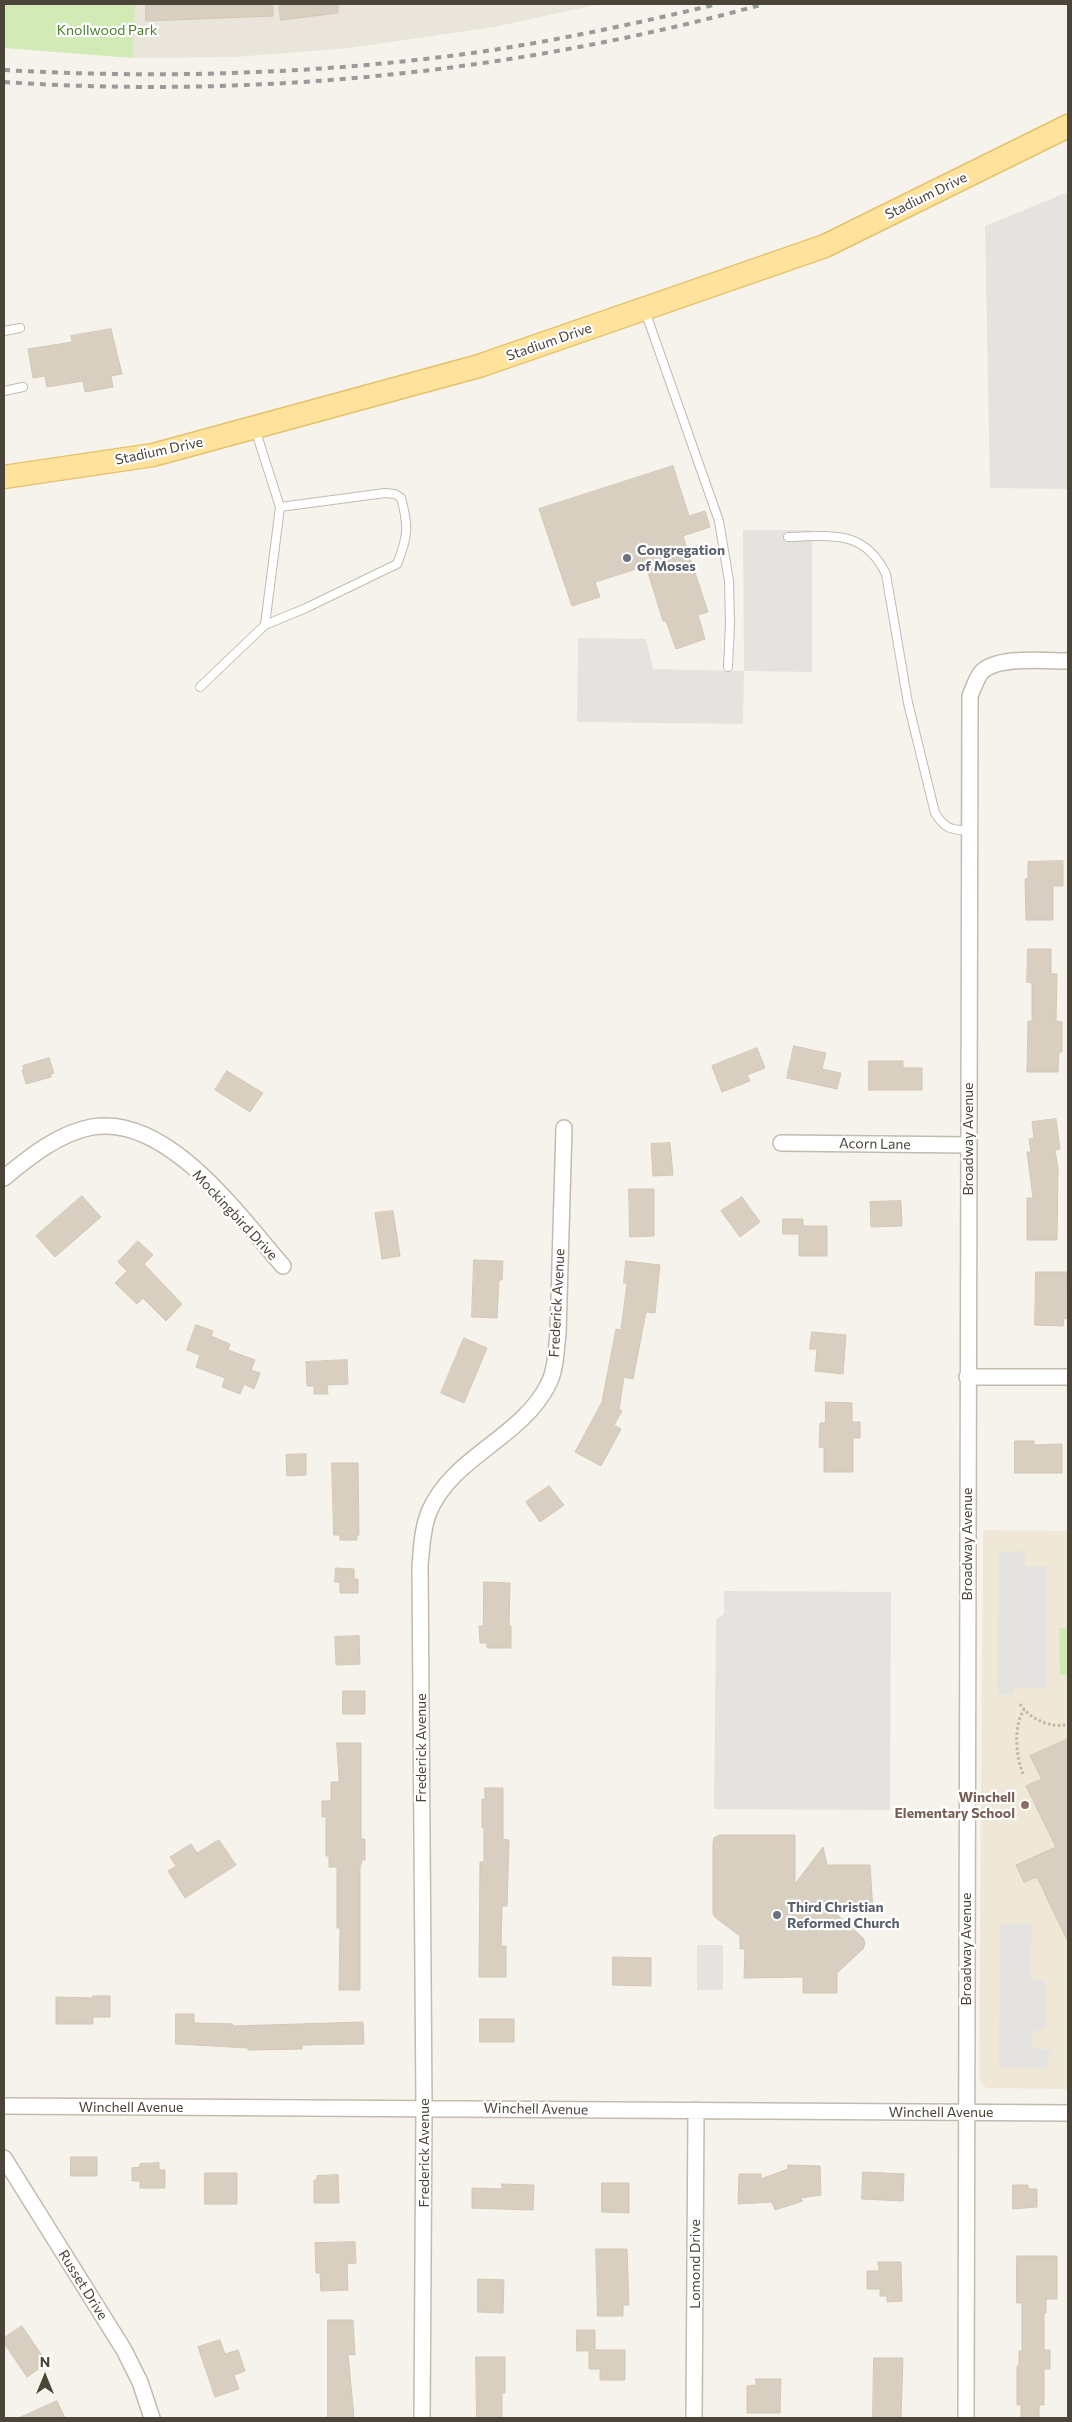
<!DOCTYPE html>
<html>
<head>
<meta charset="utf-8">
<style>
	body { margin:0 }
	#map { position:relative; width:1072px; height:2422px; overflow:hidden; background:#f6f3ec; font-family:Commissioner,sans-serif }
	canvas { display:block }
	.frame { position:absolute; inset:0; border:5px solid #4b4439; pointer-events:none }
	.north { position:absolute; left:20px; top:2352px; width:50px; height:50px; -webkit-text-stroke:4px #fff; paint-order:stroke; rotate:0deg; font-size:14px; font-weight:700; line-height:20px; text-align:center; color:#4b4439 }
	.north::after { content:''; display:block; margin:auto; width:18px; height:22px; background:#4b4439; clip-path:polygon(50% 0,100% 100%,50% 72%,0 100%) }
</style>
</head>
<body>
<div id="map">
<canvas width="1072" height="2422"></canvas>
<div class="frame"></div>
<div class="north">N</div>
</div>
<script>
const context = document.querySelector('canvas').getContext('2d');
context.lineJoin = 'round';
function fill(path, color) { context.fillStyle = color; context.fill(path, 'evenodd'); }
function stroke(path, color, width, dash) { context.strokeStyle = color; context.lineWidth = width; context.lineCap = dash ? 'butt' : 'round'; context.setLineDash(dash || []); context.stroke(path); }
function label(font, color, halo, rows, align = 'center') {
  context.font = font + ' Commissioner,sans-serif'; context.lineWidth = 4.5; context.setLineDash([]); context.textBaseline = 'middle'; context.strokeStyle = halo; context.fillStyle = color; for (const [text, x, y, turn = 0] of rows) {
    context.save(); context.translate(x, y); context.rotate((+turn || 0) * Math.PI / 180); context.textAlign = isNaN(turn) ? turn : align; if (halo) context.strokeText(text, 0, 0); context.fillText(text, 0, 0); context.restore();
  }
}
fill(new Path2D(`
	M135,4H600L494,27L350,48L235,57L133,58Z`), '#eae5da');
fill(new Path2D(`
	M983,1530L1068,1531V2089L986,2088L979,2079Z`), '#efe8d6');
fill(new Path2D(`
	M4,4H135L133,58L4,48Z
	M1059,1628H1068V1675H1060Z`), '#d2eab5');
fill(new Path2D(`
	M1068,192V489L990,488L985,226Z
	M743,530H812V672L744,671L743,724L577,722L578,638L646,639L653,669L744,671Z
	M1025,1551V1566H1047V1689L1014,1688L1013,1695H997L998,1552Z
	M724,1591L891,1592L890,1810L714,1809L716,1619L724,1614Z
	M1032,1923L1030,1978L1046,1981V2027L1033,2032L1031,2045L1036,2049H1053L1049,2057L1047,2069L999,2067L1000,1924Z
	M697,1945H723V1990H697Z`), '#e5e3e0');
const building = new Path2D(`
	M146,4H273V16L146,21Z
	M279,4H338V13L281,20Z
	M111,329L122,374L111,376L113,387L85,392L83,381L47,387L45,376L33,378L28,349L72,342L71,336Z
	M673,466L689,516L705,511L710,527L683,536L708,612L698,615L705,639L676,649L666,621H663L646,566L595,582L600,597L572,606L539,509Z
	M1063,861V886H1053V920H1026L1025,879H1028V862Z
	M1028,949H1051V974H1057L1056,1021L1062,1022V1052H1059L1058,1072H1027L1028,1021H1032V983L1027,982Z
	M794,1046L826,1053L822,1069L841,1073L837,1089L787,1078Z
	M757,1048L765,1068L747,1075L750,1081L722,1092L712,1066Z
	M49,1058L54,1073L51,1074V1077L26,1084L22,1070L24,1069L23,1066Z
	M869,1061H903V1068H922V1090H869Z
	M227,1071L263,1093L250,1112L215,1090Z
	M1056,1119L1060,1149L1055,1150L1058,1168L1057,1240H1027V1198H1033L1027,1152H1031L1029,1139L1034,1138L1032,1122Z
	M670,1143L673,1175L653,1176L651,1144Z
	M629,1189H654V1236L630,1237Z
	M82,1196L101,1217L55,1257L36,1236Z
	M742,1197L760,1222L740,1237L721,1211Z
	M901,1201L902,1226L871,1227L870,1202Z
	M393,1211L400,1256L382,1259L375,1213Z
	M783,1219H803V1226H827V1256H799V1234H783Z
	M138,1241L153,1255L144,1264L182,1304L166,1321L143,1298L137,1304L115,1283L127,1271L118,1262Z
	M474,1260L503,1261L502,1280H499L497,1318L472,1317Z
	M626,1261L660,1265L655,1313L646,1312L633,1379L624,1377L619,1409L622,1411L614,1425L621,1429L601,1466L575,1452L602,1402L616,1329L621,1330L627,1283H624Z
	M1036,1272H1067L1068,1319L1064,1318L1063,1326L1035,1325Z
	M196,1325L213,1331L211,1336L230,1344L228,1350L255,1360L251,1370L260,1373L254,1389L244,1384L240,1394L222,1387L225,1378L196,1367L200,1355L187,1350Z
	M812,1332L846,1335L843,1374L815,1371L817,1349H810Z
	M464,1338L487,1348L464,1403L441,1393Z
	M347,1360L348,1384L327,1385L328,1394H314V1386H307L306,1362Z
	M826,1402L852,1403V1422H860V1438H853V1472H824V1448L819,1447L820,1423H825Z
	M1015,1441H1034V1445L1062,1444V1473H1015Z
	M306,1454V1475L287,1476L286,1455Z
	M332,1463H358L359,1535H357V1540H340V1535H334Z
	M549,1486L564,1505L540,1522L526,1502Z
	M336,1568L354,1569V1579H358V1593H340V1582H335Z
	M484,1582L510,1583L509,1626H511V1648H487V1643H480L479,1626H483Z
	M359,1636L360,1664L336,1665L335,1637Z
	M343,1691H365V1714H343Z
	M1068,1739V1942L1037,1877L1024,1882L1016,1865L1056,1847L1026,1786L1042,1779L1030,1756Z
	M337,1743H361V1839H365V1860H362L360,1868V1990H339L340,1928H337V1867H329V1856H326V1817H322V1801H331V1782H339Z
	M485,1788H503V1839L509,1840L507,1906H502L501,1946H506V1977H479L480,1862H484V1828H482V1799H485Z
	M720,1835H795V1884L823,1847L827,1865H870L873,1911L831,1909L863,1938L865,1943L863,1949L837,1973V1993H803V1977L744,1978L745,1949H740V1936L716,1918L713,1914V1843L714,1838Z
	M219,1840L236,1865L185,1898L168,1871L176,1866L170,1857L191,1844L197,1853Z
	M613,1957L651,1958V1986L613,1985Z
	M93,1996H110V2017H93V2024H56V1997L93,1998Z
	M176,2014H194V2023L233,2024V2026L363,2022L364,2044L302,2045V2049L248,2050V2048L176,2044Z
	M480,2019H514V2042H480Z
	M71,2157H97V2176H71Z
	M159,2163V2170H165V2188H140V2181H132V2168L140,2167V2164Z
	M788,2165L820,2166L821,2195L800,2198L803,2201L775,2210L772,2202L738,2204L739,2174H761V2179L788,2169Z
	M863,2172L904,2174L903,2201L862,2199Z
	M205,2173H237V2204H205Z
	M338,2175L339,2203H314V2180H317V2176Z
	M602,2183H629V2213L602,2212Z
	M502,2184L534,2185L533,2210L472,2208V2188L502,2189Z
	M1013,2185H1028V2189H1037V2207L1013,2209Z
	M355,2242L356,2263L347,2264L348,2290L321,2291L320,2273H316L315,2243Z
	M596,2249H627L629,2305H623V2316H598Z
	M1017,2256H1057V2299H1046V2313H1044V2350H1050V2369H1044V2405H1039V2418H1021V2405H1017V2366H1019V2351H1022V2303H1017Z
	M878,2262H901L902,2301L887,2302V2296H880V2289H867V2271H879Z
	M478,2279L504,2280L503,2313L478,2312Z
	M328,2320H353L355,2355L348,2354L354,2418H328Z
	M22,2326L47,2363L27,2377L4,2343V2338Z
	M577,2330H595V2350H625V2380H600V2369H589V2351H577Z
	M220,2340L225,2354L238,2350L245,2371L234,2375L239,2389L215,2397L198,2347Z
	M476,2357H505V2393H502V2418H477Z
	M874,2358H903L901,2418H873Z
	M756,2379H781L780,2413H747V2386L756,2385Z
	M57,2401L65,2418H19Z`);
fill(building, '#d8cfc1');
stroke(building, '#d3c7b4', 1);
const service = new Path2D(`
	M645,311L719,521L729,581L730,624L728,667
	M4,331L20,328
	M4,391L23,387
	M788,537C832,536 864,529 886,574L908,703L935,813C946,830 950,829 970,831
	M265,625L306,608L397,564C408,537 409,526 401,498L395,494L385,493L280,507
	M200,687L265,625L280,507L255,429`);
const minor = new Path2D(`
	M781,1143L968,1145
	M4,1178C29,1157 59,1133 92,1127C168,1114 239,1216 283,1266
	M967,1377H1068
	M4,2106L1068,2113
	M4,2158L124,2350L140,2382L152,2418
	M422,2418L424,2108L420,1565C422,1547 422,1529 429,1512C452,1457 521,1438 548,1385C556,1370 556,1350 558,1333L564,1128
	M694,2418L696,2110
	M966,2418L970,696C973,689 976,680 980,674C994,655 1047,661 1068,661`);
const primary = new Path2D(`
	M4,477L153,455L479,366L825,246L1068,126`);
stroke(service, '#c2bbae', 10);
stroke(minor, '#c2bbae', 18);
stroke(primary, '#e6c16a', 25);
stroke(new Path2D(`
	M1020,1704C1028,1718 1053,1730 1068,1724
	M1023,1774C1016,1757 1013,1726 1024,1710`), '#c4b79f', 3, [2.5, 2.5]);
stroke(service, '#fff', 8);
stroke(minor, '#fff', 15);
stroke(primary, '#ffe39c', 22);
stroke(new Path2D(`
	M4,70C144,78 285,75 425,59C524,48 621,27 718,4
	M4,82C258,99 519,72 764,4`), '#9a9a9a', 4, [6, 6]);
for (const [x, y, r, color] of [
	[627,558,5,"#6b7280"],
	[1025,1805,5,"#8d6e63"],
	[777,1915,5,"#6b7280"]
]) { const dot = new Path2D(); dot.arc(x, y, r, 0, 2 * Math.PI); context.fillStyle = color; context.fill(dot); stroke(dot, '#fff', 2); }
label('14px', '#4a7f2a', '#fff', [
	["Knollwood Park",107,30]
]);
label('14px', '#4b4439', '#fff', [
	["Stadium Drive",926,196,-26],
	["Stadium Drive",549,342,-19],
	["Stadium Drive",159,451,-12],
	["Broadway Avenue",968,1139,-90],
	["Acorn Lane",875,1144,1],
	["Mockingbird Drive",235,1215,47],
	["Frederick Avenue",557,1303,-87],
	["Broadway Avenue",967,1544,-90],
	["Frederick Avenue",421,1748,-90],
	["Broadway Avenue",966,1949,-90],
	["Winchell Avenue",131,2107],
	["Winchell Avenue",536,2109,1],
	["Winchell Avenue",941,2112],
	["Frederick Avenue",424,2153,-90],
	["Lomond Drive",695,2264,-90],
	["Russet Drive",83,2285,58]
]);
label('bold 14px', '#5b616d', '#fff', [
	["Congregation",637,550],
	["of Moses",637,566],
	["Third Christian",787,1907],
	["Reformed Church",787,1923]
], 'left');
label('bold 14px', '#785e54', '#fff', [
	["Winchell",1015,1797],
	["Elementary School",1015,1813]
], 'right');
</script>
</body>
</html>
